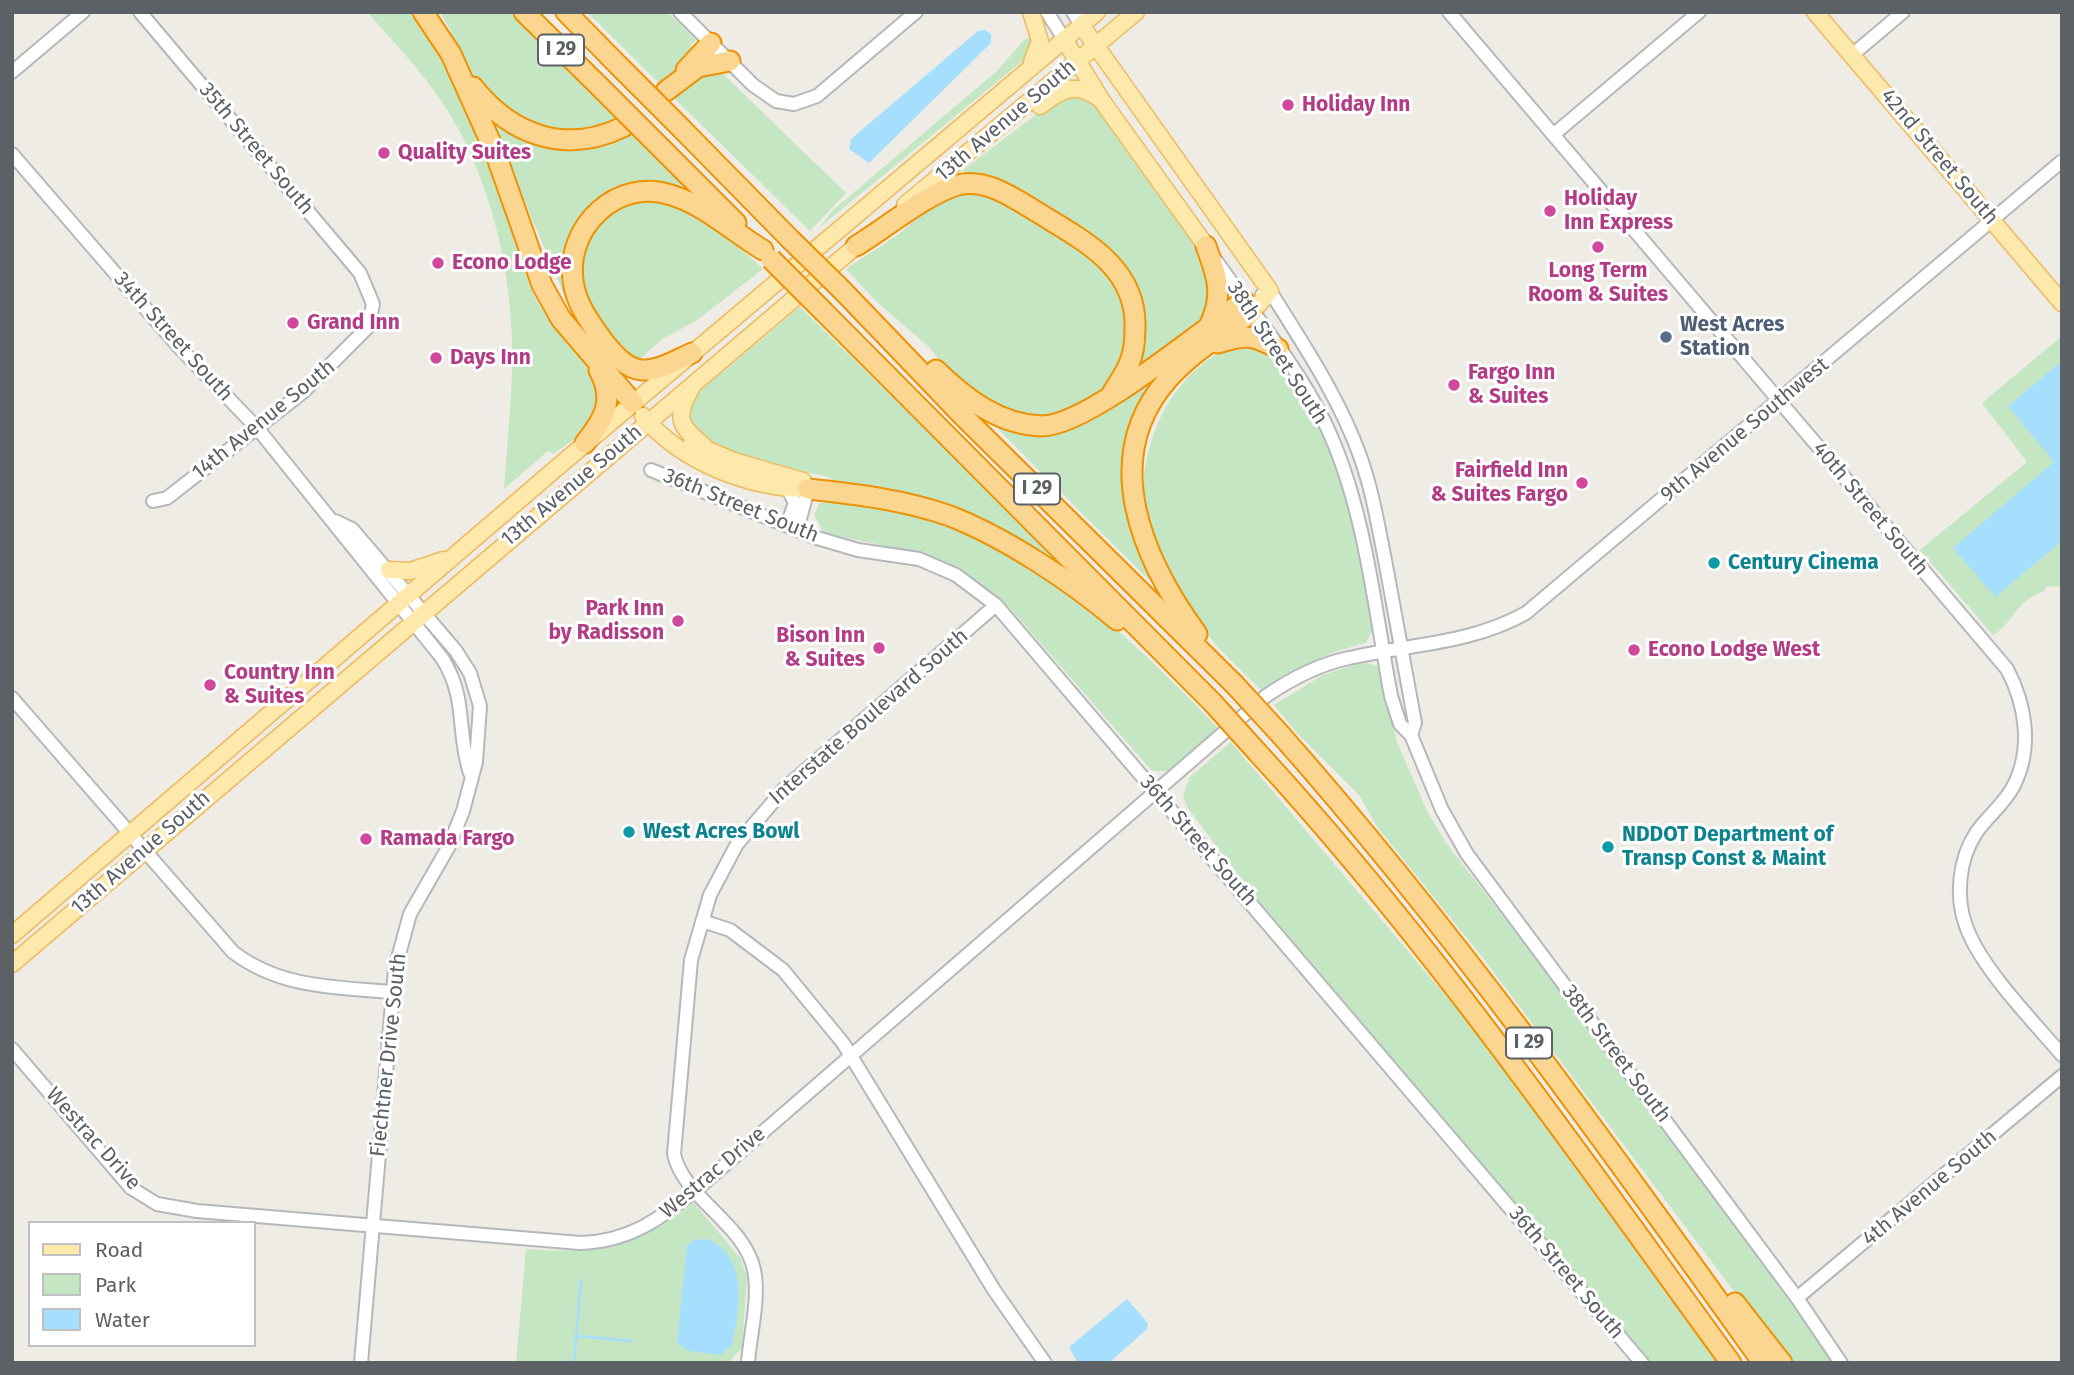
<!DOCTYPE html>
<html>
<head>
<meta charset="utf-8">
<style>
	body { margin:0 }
	#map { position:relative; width:2074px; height:1375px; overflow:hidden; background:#efece5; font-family:"Fira Sans",sans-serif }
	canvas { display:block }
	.frame { position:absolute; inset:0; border:14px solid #5c6165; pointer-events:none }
	.legend { position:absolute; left:28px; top:1221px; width:228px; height:126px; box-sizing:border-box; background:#fff; border:2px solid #bec0c1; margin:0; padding:9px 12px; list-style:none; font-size:21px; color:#5c6165 }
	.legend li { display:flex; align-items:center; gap:14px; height:35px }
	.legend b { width:35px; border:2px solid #bec0c1 }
</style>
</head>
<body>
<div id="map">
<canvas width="2074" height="1375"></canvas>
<div class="frame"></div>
<ul class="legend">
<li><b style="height:9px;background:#fde9ab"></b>Road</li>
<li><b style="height:19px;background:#c5e6c2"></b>Park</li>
<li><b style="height:19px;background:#a6dffd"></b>Water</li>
</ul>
</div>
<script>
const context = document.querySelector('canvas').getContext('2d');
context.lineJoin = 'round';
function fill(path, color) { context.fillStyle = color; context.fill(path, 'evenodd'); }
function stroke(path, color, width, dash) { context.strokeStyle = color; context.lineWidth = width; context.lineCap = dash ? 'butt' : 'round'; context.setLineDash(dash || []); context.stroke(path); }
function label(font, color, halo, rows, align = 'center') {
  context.font = font + ' "Fira Sans",sans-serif'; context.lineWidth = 6; context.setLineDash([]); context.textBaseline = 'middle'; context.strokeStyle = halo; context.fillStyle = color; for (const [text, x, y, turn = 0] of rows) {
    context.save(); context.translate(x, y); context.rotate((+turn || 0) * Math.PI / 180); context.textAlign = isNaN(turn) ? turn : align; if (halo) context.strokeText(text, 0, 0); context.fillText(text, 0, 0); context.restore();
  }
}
fill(new Path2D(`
	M367,12H415C449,65 476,121 498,180C512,217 517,261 535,297C552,332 587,357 602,392L593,426L553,454L548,451L504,489C507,441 513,393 512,345C511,271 492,190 456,125C433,83 399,48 367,12Z
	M440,12H510L620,120C566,144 519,133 482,87C465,65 455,36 440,12Z
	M587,12H668L696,40L690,45L695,51L661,85Z
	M1034,36L1026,58L819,228L833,210L997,71L1024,40Z
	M718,69L846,193L810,231L673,97L696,73Z
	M1062,95L1092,99L1148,175L1209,269L1212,312L1141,368L1135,364L1124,270L967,178L963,170Z
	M495,122C548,145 575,160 631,133L682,184L680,189C639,177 622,192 587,210L577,308L571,311L492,124Z
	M967,190L1001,199L1101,261L1125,296L1126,358L1098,398L1056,418L1008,414L951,376L930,348L877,302L846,269L899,234L933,204Z
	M646,195L702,214L763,269L696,321L662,339L637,362L599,323L579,284L588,228L602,213Z
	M800,307L1077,577L1033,552L842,487C824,471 819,476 797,471C773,467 709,451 694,433C690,428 688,418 686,412L693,397Z
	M2062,336V587L2046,586L2045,591C2014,601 2014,623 1993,635L1920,550L2027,462L1982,403Z
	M1246,343L1275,354L1306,400L1331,451L1348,499L1373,630L1365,643L1331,653L1298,669L1264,693C1243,672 1220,651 1202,628C1192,615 1185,600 1177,586C1170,573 1159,559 1153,545C1134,500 1144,443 1169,402C1187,374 1213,350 1246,343Z
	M1145,380L1156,385L1134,430L1154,577L1149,580L998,429L1001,425L1029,431Z
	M833,499C865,504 903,505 933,515C1044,555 1140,646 1220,730L1171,771H1152L1009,607C949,555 900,549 824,533L814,515L819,504Z
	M1364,662L1379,667L1397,742L1427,811L1446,843L1609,1053L1834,1363H1788L1483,958L1378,828L1359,795L1297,733L1274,705L1323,675Z
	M1231,742L1473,1028L1717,1363H1651L1252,893L1187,807L1183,795L1190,777Z
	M694,1203L741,1259L747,1277L742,1348L728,1363H516L526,1249C600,1254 634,1249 694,1203Z`), '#c5e6c2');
fill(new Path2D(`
	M985,30L991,34V43L869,163L849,149L851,139L978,31Z
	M2062,361V541L1995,597L1953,548L2054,462L2008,406Z
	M707,1239C749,1256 740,1309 732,1345L721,1355L689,1351L677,1343L687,1245L694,1240Z
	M1127,1299L1148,1323L1147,1329L1109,1363H1078L1069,1347Z`), '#a6dffd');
stroke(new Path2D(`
	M577,1336L631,1341
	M574,1363L581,1280`), '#a6dffd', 2.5);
const minor = new Path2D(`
	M140,12L360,273L373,304L368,327L303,392L167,498L153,501
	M680,12L753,85L776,101L794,104L817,96L916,12
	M1047,12L1064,39
	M1073,12L1081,25
	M1449,12L2007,669C2026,705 2033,749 2013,787C2004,804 1987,817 1976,833C1959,859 1955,897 1966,926C1980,967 2033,1021 2062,1055
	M1852,55L1903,12
	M12,72L83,12
	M1553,135L1699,12
	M12,154L179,347L258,429L442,658C468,699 456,731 470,773
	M1217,262C1253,314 1296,364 1324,421C1365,505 1374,606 1391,696L1400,724L1411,735L1442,810L1467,854L1797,1298L1841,1363
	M1262,295L1270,291C1303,344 1339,397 1360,456C1372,489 1378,525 1385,560C1395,614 1405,669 1415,723L1411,735
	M651,470L817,538L858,550L919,559L956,575L996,605L1642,1363
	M335,521L352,529L456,651L470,673L480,706L476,762L463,811L449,846L410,914L395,969L361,1363
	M787,525L795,503L788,489
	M797,530L808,489
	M12,698L233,952C280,988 334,987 391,992
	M702,921L730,930L783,970L843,1043L994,1290L1045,1363
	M12,1049L131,1188L157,1204L197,1211L580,1243C628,1242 660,1219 696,1190L1266,696C1291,679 1319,664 1349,658C1410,644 1471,644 1526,613L2062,161
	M1797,1298L2062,1076
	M748,1363C750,1334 760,1298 754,1270C745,1224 683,1198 674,1154L691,960L710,895L737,844L785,788L996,605`);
const major = new Path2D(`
	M1031,12L1040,41L1032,62
	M1815,12L2062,303
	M1081,25L1270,291L1252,312
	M1064,39L1102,101L1206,246
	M1040,106C1062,89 1075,81 1100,99
	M905,205L1136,12
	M691,389C674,418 680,427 704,446
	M643,416C682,463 749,488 808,489
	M692,443L734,461L803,481
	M389,570L410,571L443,560
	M12,935L553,471L1097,12
	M12,964L863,240`);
const highway = new Path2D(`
	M423,12L451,54L495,152L542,285L561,319L633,403
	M524,12L599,86
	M566,12L618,65
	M686,70L711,43
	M473,87C511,135 565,155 623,127
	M666,91L698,67L730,61
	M682,129L790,239
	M662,149L736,223
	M856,246C884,229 928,193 958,185C986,178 1014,198 1037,212C1082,240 1137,266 1135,328C1135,340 1134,353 1129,364C1124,376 1116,386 1110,397
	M1206,246C1217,276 1224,294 1210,324
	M843,291L960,413L1235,685
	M824,312L1213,703
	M1218,343C1246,334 1254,335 1278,349
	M692,353C676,360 659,371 642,370C626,369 613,353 604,342C591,324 575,303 573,280C566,227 617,177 671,195C705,205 733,232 763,250
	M936,370C965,398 999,425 1042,426C1087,426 1202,330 1244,301
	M585,443C605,418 615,400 599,370
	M808,489C856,494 905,500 950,516C1006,538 1071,581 1117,620
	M1197,634C1144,561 1097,459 1168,379C1191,353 1224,333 1252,312
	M1281,735C1456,933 1609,1148 1763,1363
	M1258,753C1433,943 1579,1155 1731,1363
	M1735,1303L1782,1363`);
stroke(minor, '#b5b8bb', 16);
stroke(major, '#efba5e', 19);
stroke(highway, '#ee9205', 23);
stroke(minor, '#fff', 12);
stroke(major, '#fde9ab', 16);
stroke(highway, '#fbd690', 19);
const highwayBridge = new Path2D(`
	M618,65L682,129
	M599,86L662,149
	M790,239L843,291
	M771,259L824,312
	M1235,685L1281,735
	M1213,703L1258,753`);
stroke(highwayBridge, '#ee9205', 23, []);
stroke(highwayBridge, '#fbd690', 19);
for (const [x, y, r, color] of [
	[1288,105,7,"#d1479c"],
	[384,153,7,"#d1479c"],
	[1550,211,7,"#d1479c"],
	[1598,247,7,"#d1479c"],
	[438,263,7,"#d1479c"],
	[293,323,7,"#d1479c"],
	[1666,337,7,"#5c6f8a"],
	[436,358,7,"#d1479c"],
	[1454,385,7,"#d1479c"],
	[1582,483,7,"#d1479c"],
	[1714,563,7,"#0f9aa8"],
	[678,621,7,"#d1479c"],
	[879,648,7,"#d1479c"],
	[1634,650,7,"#d1479c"],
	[210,685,7,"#d1479c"],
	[629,832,7,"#0f9aa8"],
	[366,839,7,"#d1479c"],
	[1608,847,7,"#0f9aa8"]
]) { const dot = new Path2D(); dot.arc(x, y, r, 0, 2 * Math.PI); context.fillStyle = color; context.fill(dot); stroke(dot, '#fff', 2.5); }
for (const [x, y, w] of [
	[561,50,46],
	[1037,489,46],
	[1529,1043,46]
]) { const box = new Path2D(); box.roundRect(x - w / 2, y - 15.5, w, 31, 5); context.fillStyle = '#fff'; context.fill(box); stroke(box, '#5c6165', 2); }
label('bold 19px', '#5c6165', null, [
	["I 29",561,50],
	["I 29",1037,489],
	["I 29",1529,1043]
]);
label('bold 21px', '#b23c85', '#fff', [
	["Holiday Inn",1302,105],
	["Quality Suites",398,153],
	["Holiday",1564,199],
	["Inn Express",1564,223],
	["Econo Lodge",452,263],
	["Long Term",1598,271,"center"],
	["Room & Suites",1598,295,"center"],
	["Grand Inn",307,323],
	["Days Inn",450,358],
	["Fargo Inn",1468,373],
	["& Suites",1468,397],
	["Fairfield Inn",1568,471,"right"],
	["& Suites Fargo",1568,495,"right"],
	["Park Inn",664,609,"right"],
	["by Radisson",664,633,"right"],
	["Bison Inn",865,636,"right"],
	["& Suites",865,660,"right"],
	["Econo Lodge West",1648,650],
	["Country Inn",224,673],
	["& Suites",224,697],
	["Ramada Fargo",380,839]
], 'left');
label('21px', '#5c6165', '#fff', [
	["13th Avenue South",1006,121,-40],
	["35th Street South",256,149,50],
	["42nd Street South",1939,157,50],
	["34th Street South",173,337,48],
	["38th Street South",1277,353,57],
	["14th Avenue South",264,420,-39],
	["9th Avenue Southwest",1745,430,-40],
	["13th Avenue South",572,486,-40],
	["36th Street South",741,506,22],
	["40th Street South",1870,509,50],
	["Interstate Boulevard South",869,717,-41],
	["36th Street South",1198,841,49],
	["13th Avenue South",141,853,-41],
	["38th Street South",1616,1054,53],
	["Fiechtner Drive South",389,1055,-84],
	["Westrac Drive",93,1139,48],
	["Westrac Drive",713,1173,-40],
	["4th Avenue South",1930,1188,-40],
	["36th Street South",1566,1273,50]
]);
label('bold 21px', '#4e5e75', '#fff', [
	["West Acres",1680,325],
	["Station",1680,349]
], 'left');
label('bold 21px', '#0d838f', '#fff', [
	["Century Cinema",1728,563],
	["West Acres Bowl",643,832],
	["NDDOT Department of",1622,835],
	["Transp Const & Maint",1622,859]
], 'left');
</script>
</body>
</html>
